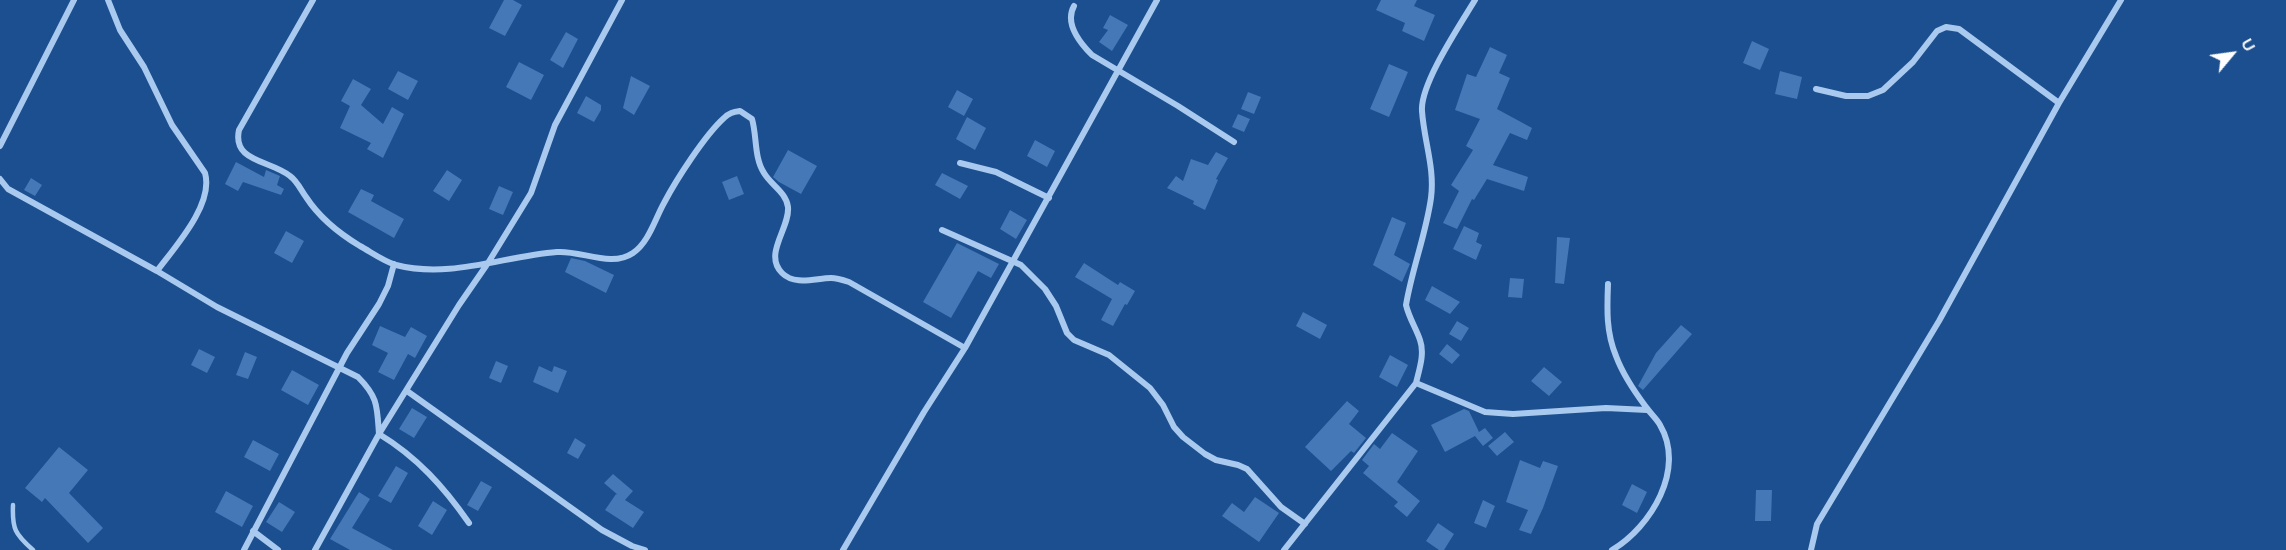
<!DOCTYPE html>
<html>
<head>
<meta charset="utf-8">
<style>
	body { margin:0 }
	#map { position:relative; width:2286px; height:550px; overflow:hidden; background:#1b4f8f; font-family:"Nunito Sans",sans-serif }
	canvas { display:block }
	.north { position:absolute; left:2202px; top:24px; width:60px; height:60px; -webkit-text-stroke:4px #1b4f8f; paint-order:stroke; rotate:61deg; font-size:16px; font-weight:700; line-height:24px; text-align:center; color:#fff }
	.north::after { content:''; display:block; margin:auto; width:21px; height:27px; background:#fff; clip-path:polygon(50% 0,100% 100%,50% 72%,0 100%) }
</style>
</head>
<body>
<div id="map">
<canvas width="2286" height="550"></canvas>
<div class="north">U</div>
</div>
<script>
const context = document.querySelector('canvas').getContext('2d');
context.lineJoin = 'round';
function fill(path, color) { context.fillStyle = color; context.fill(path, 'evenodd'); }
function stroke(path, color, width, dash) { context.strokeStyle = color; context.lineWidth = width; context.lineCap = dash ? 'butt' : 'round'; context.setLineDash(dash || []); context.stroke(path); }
fill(new Path2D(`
	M504,0H513L522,5L505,36L489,28Z
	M1381,0H1417L1414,6L1435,15L1424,41L1402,31L1405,23L1376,10Z
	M1110,15L1128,25L1112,51L1099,42L1108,30L1103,28Z
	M566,32L578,39L563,68L550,60Z
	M1752,41L1769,49L1760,70L1743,63Z
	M1490,47L1507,55L1499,73L1510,78L1497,109L1532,128L1527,140L1510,133L1493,165L1528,177L1524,191L1487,179L1474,200L1472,199L1457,229L1443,223L1459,191L1451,185L1473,150L1466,146L1480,119L1455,110L1467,74L1476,77Z
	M519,62L544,75L531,100L506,87Z
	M1389,64L1408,72L1389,117L1370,109Z
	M398,71L418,81L408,100L388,89Z
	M1780,71L1802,77L1797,99L1775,94Z
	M631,76L650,86L634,115L623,108Z
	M353,79L371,89L361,105L383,124L392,107L404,114L383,158L367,149L371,143L340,128L350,106L341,101Z
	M957,90L973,99L964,116L948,107Z
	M1248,92L1261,97L1254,114L1241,109Z
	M586,96L601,105V110L594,122L577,113Z
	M1238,114L1250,119L1244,132L1232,127Z
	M967,117L986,128L975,150L956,139Z
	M1035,140L1055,151L1047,167L1027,156Z
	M788,150L817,166L801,194L779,182L773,177Z
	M1216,152L1228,158L1216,179L1218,180L1205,210L1193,204L1194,201L1167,188L1176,176L1183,181L1191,159L1208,165Z
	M236,162L264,177L266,170L280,176L277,185L284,189L281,195L243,182L238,191L225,184Z
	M447,170L462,180L449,201L433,191Z
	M942,173L968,186L960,199L935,185Z
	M737,176L744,194L729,200L722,182Z
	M31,178L42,185L35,196L24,190Z
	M499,186L513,192L503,215L489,209Z
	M361,189L374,195L371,201L404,219L394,238L348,212Z
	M1010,210L1027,220L1016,239L1000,229Z
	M1392,217L1406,223L1394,255L1410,264L1402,282L1373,265Z
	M1464,226L1479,233L1476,242L1482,245L1476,260L1453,249Z
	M286,231L304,241L292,263L274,253Z
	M1557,237L1570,238L1564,284L1555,283Z
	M957,243L999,264L991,278L978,271L951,318L923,302Z
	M571,258L585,261L614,275L606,293L565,272Z
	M1084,263L1118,285L1120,282L1135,291L1127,305L1125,304L1113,326L1101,320L1112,299L1075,277Z
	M1510,278L1524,279L1522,298L1508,297Z
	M1432,286L1460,302L1450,314L1425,300Z
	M1303,312L1327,325L1320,339L1296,326Z
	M1457,321L1469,328L1461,341L1449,334Z
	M1681,325L1692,334L1643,390L1638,386L1656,353Z
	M380,326L405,337L411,327L427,336L415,358L408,354L394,380L378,372L388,353L372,345Z
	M1447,344L1460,355L1452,364L1439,354Z
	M199,349L215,357L207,373L191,365Z
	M245,352L257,357L248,379L236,375Z
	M1390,355L1408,365L1397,387L1379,377Z
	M496,361L508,366L501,383L489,378Z
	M539,366L552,372L554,366L567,371L558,393L533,382Z
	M1544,367L1562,382L1549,396L1531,381Z
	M292,370L319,385L308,405L281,390Z
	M1347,401L1359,411L1349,424L1366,438L1354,453L1351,451L1331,471L1305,447Z
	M412,408L427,417L414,438L399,429Z
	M1464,409L1469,411L1479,432L1485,428L1493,438L1483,446L1475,436L1445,452L1431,425Z
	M1505,432L1514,442L1497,456L1488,446Z
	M1392,433L1418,451L1397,482L1420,501L1407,517L1394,506L1398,502L1363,473L1369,466L1362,460L1374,444L1380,449Z
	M575,438L586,445L578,459L567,453Z
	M253,440L279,454L270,471L244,457Z
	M59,447L88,470L69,493L103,528L88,543L45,498L42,502L25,488Z
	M1520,460L1540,468L1543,461L1558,466L1543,508L1531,534L1519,530L1528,510L1506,502Z
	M396,466L408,473L391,503L378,496Z
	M613,474L633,491L625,500L644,512L633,528L605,510L616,494L618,495L604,483Z
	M481,481L492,487L478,511L467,505Z
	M1632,484L1647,492L1637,513L1622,505Z
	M1756,490H1772L1771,521H1755Z
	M226,491L253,506L242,527L215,512Z
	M359,492L370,499L352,528L393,550H350L330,539Z
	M1255,497L1279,513L1259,542L1222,516L1232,503L1244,512Z
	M1483,500L1495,506L1486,528L1474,523Z
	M433,501L447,510L432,535L418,526Z
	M279,502L295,512L282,532L266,522Z
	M1438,523L1454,534L1444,550H1439L1426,541Z`), '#4478b7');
stroke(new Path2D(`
	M13,505C12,529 15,534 33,550`), '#a9c9ee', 4.5);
stroke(new Path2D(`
	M108,0L120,30L144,67L172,125L205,173C214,204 175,247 157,271
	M313,0L239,130C232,162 270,160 290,176C297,181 301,190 306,197C319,217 340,234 360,246C371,252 383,261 396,265C450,279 504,256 557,252C581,250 611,268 633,253C649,242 655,219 664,203C676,180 705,135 724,118C729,113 733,112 740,111L752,119C757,136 754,158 764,173C771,185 786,192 788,207C790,228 763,254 782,273C795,286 816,278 831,278C837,278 843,280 849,282L965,348
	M1074,6C1064,24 1080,43 1092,55L1178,106L1234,142
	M1816,89L1846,96H1868L1883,90L1913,62L1937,31L1946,27L1959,29L2059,103
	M0,146L74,0
	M960,163L996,172L1049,198
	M0,179L8,189L157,271L217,307L358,377C378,397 377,406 379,434C417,457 444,487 469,523
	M942,230L1021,265L1045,289L1056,306L1067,333L1074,340L1109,355L1150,388L1163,405L1174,427L1183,437L1205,454L1216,460L1238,465L1247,469L1281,507L1305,524
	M1608,284C1607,309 1606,332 1616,356C1623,375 1634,391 1646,407C1650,413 1657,419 1660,425C1686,469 1651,527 1612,550
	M1416,383L1485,412L1513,414L1606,408L1647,410
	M407,391L602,530L632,546L645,550
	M253,531L278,550
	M244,550L347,353L379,304L388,286L394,264
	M315,550L379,434L459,305L488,263L531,193L555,125L622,0
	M843,550L924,412L965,348L1157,0
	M1284,550L1416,383C1419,370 1425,354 1420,340C1416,328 1409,318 1406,305C1412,269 1426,234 1431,198C1435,168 1424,141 1422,111C1420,84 1460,25 1475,0
	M1811,550L1817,524L1939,321L2059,103L2121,0`), '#a9c9ee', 6);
</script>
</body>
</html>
